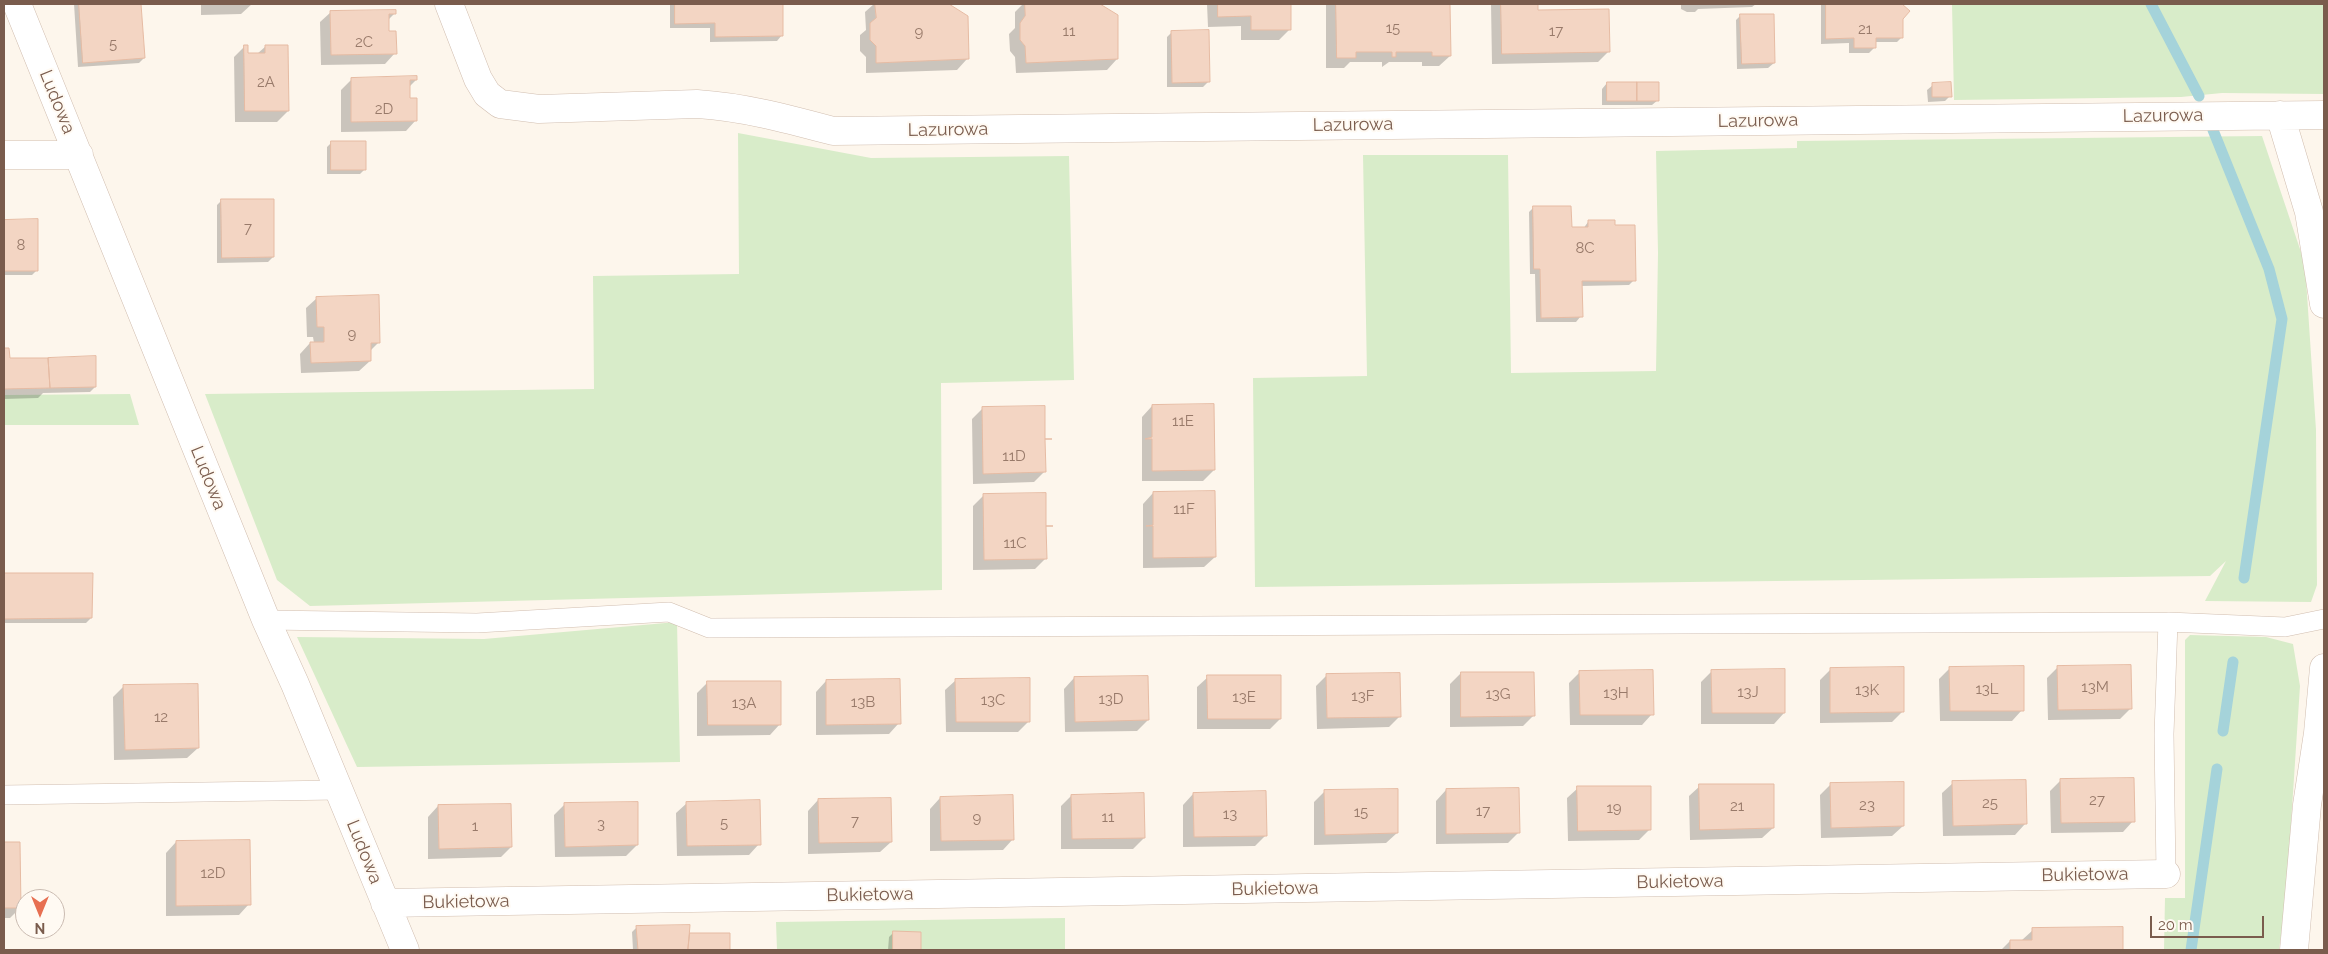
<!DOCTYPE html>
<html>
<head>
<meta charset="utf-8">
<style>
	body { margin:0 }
	#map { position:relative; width:2328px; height:954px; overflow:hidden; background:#fdf6ec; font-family:Raleway,sans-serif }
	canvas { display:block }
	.frame { position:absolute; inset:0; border:5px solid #7a5c4d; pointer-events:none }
	.north { position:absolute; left:15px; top:889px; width:50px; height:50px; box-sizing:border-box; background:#fffaf3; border:1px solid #cabbb1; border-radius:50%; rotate:180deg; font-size:14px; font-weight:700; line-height:20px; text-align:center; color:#7a5c4d }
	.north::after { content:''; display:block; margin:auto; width:18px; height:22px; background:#e76f51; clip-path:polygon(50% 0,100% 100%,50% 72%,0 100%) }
	.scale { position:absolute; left:2150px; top:916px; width:114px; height:22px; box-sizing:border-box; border:2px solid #7a5c4d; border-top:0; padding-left:6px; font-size:15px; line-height:18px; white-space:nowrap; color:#7a5c4d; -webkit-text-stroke:4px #fffaf3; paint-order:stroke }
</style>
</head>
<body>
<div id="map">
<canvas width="2328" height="954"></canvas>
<div class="frame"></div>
<div class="north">N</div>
<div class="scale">20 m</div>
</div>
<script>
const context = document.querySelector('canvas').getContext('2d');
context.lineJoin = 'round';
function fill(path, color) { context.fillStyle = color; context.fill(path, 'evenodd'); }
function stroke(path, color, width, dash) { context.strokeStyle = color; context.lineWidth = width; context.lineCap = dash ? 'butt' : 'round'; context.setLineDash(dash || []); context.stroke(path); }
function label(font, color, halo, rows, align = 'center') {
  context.font = font + ' Raleway,sans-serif'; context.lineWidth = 4; context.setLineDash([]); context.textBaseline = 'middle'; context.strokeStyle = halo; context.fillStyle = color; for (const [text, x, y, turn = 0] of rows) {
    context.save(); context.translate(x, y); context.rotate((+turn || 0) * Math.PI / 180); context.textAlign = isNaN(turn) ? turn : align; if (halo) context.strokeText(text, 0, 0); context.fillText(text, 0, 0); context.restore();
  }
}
fill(new Path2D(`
	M1952,4H2324V94L2222,93L2181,97L1954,100Z
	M738,133L871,158L1069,156L1074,380L941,383L942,590L310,606L277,580L205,394L594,389L593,276L739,274Z
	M2262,136L2305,264L2316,430L2317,585L2311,602L2205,601L2226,561L2210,576L1255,587L1253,378L1367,376L1363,155H1508L1511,373L1656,371L1658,253L1656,151L1797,148V141Z
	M130,394L139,425H4V395Z
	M677,622L680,762L357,767L297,637L484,639Z
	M2190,635L2266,637L2293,644L2300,686L2286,900L2279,950H2164L2165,898H2185V640Z
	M1065,918V950H777L776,922Z`), '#d8ecc9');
fill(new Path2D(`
	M74,4H140L144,58L139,63L78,67Z
	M201,4H252L241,14L201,15Z
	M670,4H782V35L777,41L710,42V28H670Z
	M874,4H946L967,16V59L957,70L866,73V57L860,51V35L866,30L865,12Z
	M1023,4H1097L1116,16L1117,59L1107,70L1016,73L1015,57L1010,51L1009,34L1015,28V12Z
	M1207,4H1289L1290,29L1279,40H1241V26L1208,27Z
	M1326,4H1449L1450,56L1439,66H1422V62H1389L1382,67V62H1350L1344,68H1326Z
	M1491,4H1537V11L1608,52L1598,62L1492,64Z
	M1681,4H1756L1752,7L1698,9L1695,12H1687L1681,9Z
	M1821,4H1900L1908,11L1902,19V37L1897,42H1875V47L1869,53H1849V43L1821,44Z
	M331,12L395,13L388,20V32L395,53L385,64L321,65L320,22Z
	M1741,15L1774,63L1768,68L1737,69L1736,20Z
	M1172,32L1208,82L1203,87H1167V37Z
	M266,46L288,111L277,122H235L234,57L244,47L247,54H257Z
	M352,79L416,80L409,87V99L416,120L406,131L341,132V90Z
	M1607,83L1658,100L1652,105H1602V89Z
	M1933,85L1950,96L1945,101L1928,102L1927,90Z
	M332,142L365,169L360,174H327V147Z
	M222,200L273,257L268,262L217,263V205Z
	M1534,207L1570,229H1583L1588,222L1634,280L1629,285L1581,286V316L1576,322H1536L1535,274H1530L1529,212Z
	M37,220V270L32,275H4V221Z
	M317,298L379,342L370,351V361L359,371L301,373L300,354L310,343H314L313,337H307L306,308Z
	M4,349H8V359L95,387L90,392L43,393L38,398L4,399Z
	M1152,406L1214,470L1203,481H1142V417Z
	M983,408L1044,472L1034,482L973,484L972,419Z
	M1153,493L1215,557L1204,567L1143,568V504Z
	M984,495L1045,559L1035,569L973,570V506Z
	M4,574H91V618L86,623H4Z
	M2058,667L2131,708L2120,719L2048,720L2047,678Z
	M1950,668L2022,710L2012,721H1940L1939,679Z
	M1830,670L1903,711L1892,722L1820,723V680Z
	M1712,671L1784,713L1774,724H1701V682Z
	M1580,672L1652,714L1642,725H1570L1569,683Z
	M1461,673L1534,715L1523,726L1450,727V684Z
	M1327,675L1399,717L1389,727L1317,729L1316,686Z
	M1208,677L1280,719L1270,729H1197V687Z
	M1074,678L1148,720L1137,731L1065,732L1064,689Z
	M956,680L1028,722L1018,732H946L945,690Z
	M826,681L899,723L889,734L816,735V692Z
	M708,682L780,724L770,735L697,736V693Z
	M124,686L198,748L187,758L114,760L113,697Z
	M2061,780L2133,821L2123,832L2051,833L2050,791Z
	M1953,783L2025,824L2015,835L1943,836L1942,793Z
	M1831,784L1903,826L1892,836L1821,838L1820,795Z
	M1700,786L1773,828L1762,838L1690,840L1689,796Z
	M1578,788L1650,829L1639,840L1568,841L1567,798Z
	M1446,790L1519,832L1508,843L1436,844V801Z
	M1325,791L1397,833L1386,843L1314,845V802Z
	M1193,794L1266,835L1255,846L1183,847V805Z
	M1071,796L1144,838L1133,849H1061V806Z
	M940,798L1013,839L1003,850L930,851V809Z
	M818,800L891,842L880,852L808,854V811Z
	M687,803L759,844L749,855L677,856L676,813Z
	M565,804L637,845L626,856L555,857L554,815Z
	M438,806L511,847L501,857L428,859V817Z
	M176,842L249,904L239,915L166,916V853Z
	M19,843L20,908L10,918H4V844Z
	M637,927L689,934H729L728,950H633L632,932Z
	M2122,928V950H2001L2010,941L2022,940L2033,930Z
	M894,932L920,933V950H888L889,937Z`), '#0003');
stroke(new Path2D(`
	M2151,4L2199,96
	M2213,130L2269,269L2282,319L2244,578
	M2223,731L2233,662
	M2191,950L2217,769`), '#a5d3da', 11);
const building = new Path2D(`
	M79,4H141L145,58L83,63Z
	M675,4H783V36L715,37V23L675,24Z
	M875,4H949L968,16L969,59L876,63V46L870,40V23L876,18Z
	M1025,4H1100L1118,15V59L1026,63L1025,46L1020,40V23L1025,16Z
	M1218,4H1291V30H1251V16L1218,17Z
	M1336,4H1450L1451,56H1432V52H1396V57H1392V52H1356V58H1337Z
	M1501,4H1538V10L1609,9L1610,52L1502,54Z
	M1826,4H1902L1910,11L1903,19V38H1876V48H1854V38L1826,39Z
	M396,10V14H389V31H396L397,54L331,55L330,11Z
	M1740,14H1774L1775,63L1742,64Z
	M1209,30L1210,82L1172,83L1171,31Z
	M244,45H248V53H265V45H288L289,111H245Z
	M417,76V80H410V98H417V121L351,122V78Z
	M1607,82H1637V101H1607Z
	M1637,82H1659V101H1637Z
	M1951,82L1952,97H1932V83Z
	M331,141H366V170H331Z
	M221,199H274V257L222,258Z
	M1533,206H1571L1572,227H1588V220H1615V225H1635L1636,281H1582L1583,317L1541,318L1540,269H1534Z
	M38,219V271H4V220Z
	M379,295L380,343H371V361L311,363L310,342H324V327H317L316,297Z
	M4,348H9L10,358H48L50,388L4,389Z
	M96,356V387L50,388L48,358Z
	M1214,404L1215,470L1152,471V439H1145L1152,437V405Z
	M1045,406V439H1052H1045L1046,472L983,474L982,407Z
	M1215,491L1216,557L1153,558V526H1146L1153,525V492Z
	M1046,493V526H1053H1046L1047,559L984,560L983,494Z
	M4,573H93L92,618L4,619Z
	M2131,665L2132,709L2058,710L2057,666Z
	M2024,666V711H1950L1949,667Z
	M1904,667V712L1830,713V668Z
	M1785,669V713H1712L1711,670Z
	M1653,670L1654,715H1580L1579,671Z
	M1461,672H1534L1535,716L1461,717Z
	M1400,673L1401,717L1327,718L1326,674Z
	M1207,675H1281V719H1208Z
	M1148,676L1149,720L1075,722L1074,677Z
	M1030,678V722H956L955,679Z
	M900,679L901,724L826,725V680Z
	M707,681H781V725H708Z
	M198,684L199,748L125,750L123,685Z
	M2134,778L2135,822L2061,823L2060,779Z
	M2026,780L2027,824L1953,826L1952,781Z
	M1904,782V826L1831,828L1830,783Z
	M1699,784H1774V828L1700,830Z
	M1577,786H1651V830L1578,831Z
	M1519,788L1520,833L1446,834V789Z
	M1398,789V833L1325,835L1324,790Z
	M1266,791L1267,836L1194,837L1193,793Z
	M1144,793L1145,838L1072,839L1071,795Z
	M1013,795L1014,840L941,841L940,797Z
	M891,798L892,842L819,843L818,799Z
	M760,800L761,845L687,846L686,802Z
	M638,802V845L565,847L564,803Z
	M511,804L512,847L439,849L438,805Z
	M250,840L251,905L176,906V841Z
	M4,842H20L21,908H4Z
	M690,925L688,950H638L636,926Z
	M2123,927V950H2010V940H2032V928Z
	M893,931L921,932V950H893Z
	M690,933H730V950H688Z`);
fill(building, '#f3d5c3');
stroke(building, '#e6bba3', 1);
const lane = new Path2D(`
	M266,620L477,623L669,612L709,628L2168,622L2285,627L2324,619
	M4,795L338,790
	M2166,874L2164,734L2168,622`);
const street = new Path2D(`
	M17,4L266,620L295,684L405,950
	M449,4L478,79L487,94L500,104L539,109L697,104C744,107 788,119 833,131L2324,115
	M2280,115L2309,212L2324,304
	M4,155H79
	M385,903L2166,874
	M2294,950L2307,805L2318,733L2324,668`);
stroke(lane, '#d1beb0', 20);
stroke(street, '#d1beb0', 29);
stroke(lane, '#fff', 19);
stroke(street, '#fff', 28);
label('15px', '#987a6a', null, [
	["15",1393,28],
	["21",1865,29],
	["11",1069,31],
	["17",1556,31],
	["9",919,32],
	["2C",364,42],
	["5",113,44],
	["2A",266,82],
	["2D",384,109],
	["7",248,228],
	["8",21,245],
	["8C",1585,248],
	["9",352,334],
	["11E",1183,421],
	["11D",1014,456],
	["11F",1184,509],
	["11C",1015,543],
	["13M",2095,687],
	["13L",1987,689],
	["13K",1867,690],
	["13J",1748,692],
	["13H",1616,693],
	["13G",1498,694],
	["13F",1363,696],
	["13E",1244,697],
	["13D",1111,699],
	["13C",993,700],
	["13B",863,702],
	["13A",744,703],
	["12",161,717],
	["27",2097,800],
	["25",1990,803],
	["23",1867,805],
	["21",1737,806],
	["19",1614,808],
	["17",1483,811],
	["15",1361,812],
	["13",1230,814],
	["11",1108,817],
	["9",977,818],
	["7",855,821],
	["5",724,823],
	["3",601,824],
	["1",475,826],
	["12D",213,873]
]);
label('18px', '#7a5c4d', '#fffaf3', [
	["Ludowa",57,102,68],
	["Lazurowa",2163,116,-1],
	["Lazurowa",1758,121,-1],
	["Lazurowa",1353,125,-1],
	["Lazurowa",948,130,-1],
	["Ludowa",208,478,68],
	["Ludowa",364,852,68],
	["Bukietowa",2085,875,-1],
	["Bukietowa",1680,882,-1],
	["Bukietowa",1275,889,-1],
	["Bukietowa",870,895,-1],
	["Bukietowa",466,902,-1]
]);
</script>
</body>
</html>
